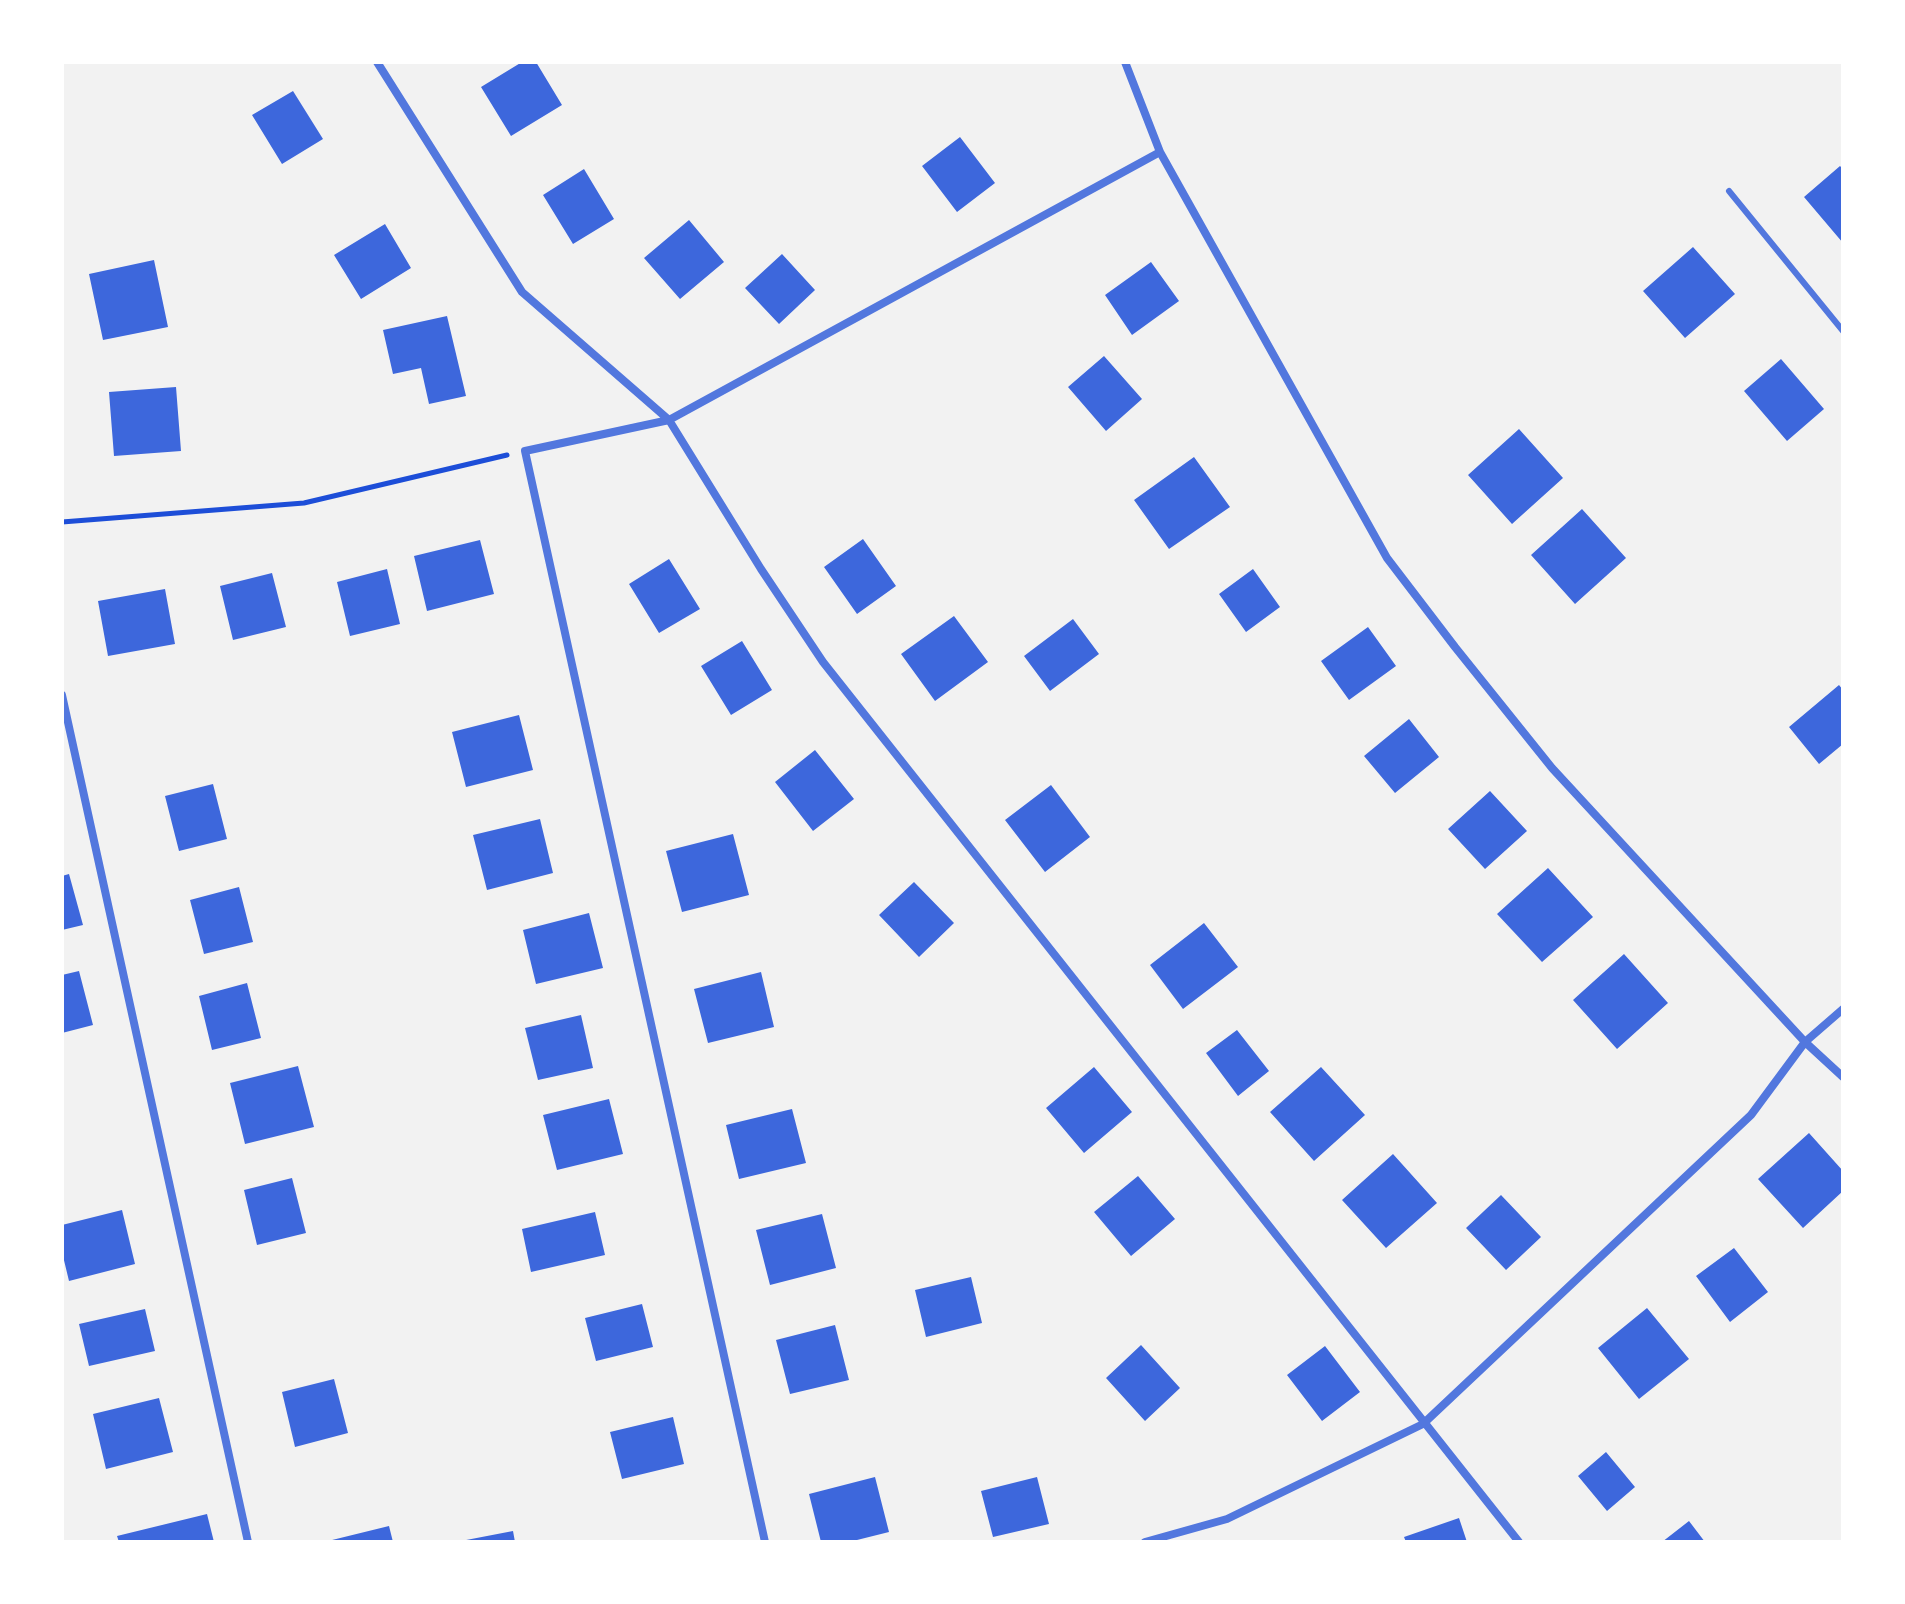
<!DOCTYPE html>
<html>
<head>
<meta charset="utf-8">
<style>
	body { margin:0 }
	#map { position:relative; width:1905px; height:1604px; overflow:hidden; background:#f2f2f2; font-family:"DejaVu Sans",sans-serif }
	canvas { display:block }
	.frame { position:absolute; inset:0; border:64px solid #fff; pointer-events:none }
</style>
</head>
<body>
<div id="map">
<canvas width="1905" height="1604"></canvas>
<div class="frame"></div>
</div>
<script>
const context = document.querySelector('canvas').getContext('2d');
context.lineJoin = 'round';
function fill(path, color) { context.fillStyle = color; context.fill(path, 'evenodd'); }
function stroke(path, color, width, dash) { context.strokeStyle = color; context.lineWidth = width; context.lineCap = dash ? 'butt' : 'round'; context.setLineDash(dash || []); context.stroke(path); }
fill(new Path2D(`
	M522,62H536L562,105L511,136L481,87Z
	M293,91L323,139L282,164L252,115Z
	M960,137L995,183L957,212L922,166Z
	M1840,166L1843,169V243L1804,197Z
	M584,169L614,219L573,244L543,195Z
	M689,220L724,262L680,299L644,258Z
	M385,224L411,268L361,299L334,255Z
	M1693,247L1735,294L1685,338L1643,291Z
	M782,254L815,290L779,324L745,288Z
	M154,260L168,327L103,340L89,274Z
	M1151,262L1179,301L1132,335L1105,295Z
	M447,316L466,396L429,404L421,368L393,374L383,330Z
	M1104,356L1142,399L1106,431L1068,387Z
	M1781,359L1824,409L1787,441L1744,391Z
	M176,387L181,451L114,456L109,392Z
	M1519,429L1563,478L1512,524L1468,475Z
	M1194,457L1230,507L1169,549L1134,500Z
	M1582,509L1626,558L1575,604L1531,555Z
	M863,539L896,586L857,614L824,567Z
	M480,540L494,594L427,611L414,556Z
	M669,559L700,609L659,633L629,584Z
	M387,569L400,624L350,636L337,582Z
	M1253,569L1280,607L1246,632L1219,594Z
	M272,573L286,627L233,640L220,586Z
	M165,589L175,644L108,656L98,601Z
	M954,616L988,662L935,701L901,654Z
	M1073,619L1099,654L1050,691L1024,656Z
	M1368,627L1396,666L1349,700L1321,661Z
	M742,641L772,690L731,715L701,666Z
	M1839,685L1843,690V744L1819,764L1789,727Z
	M519,715L533,770L466,787L452,732Z
	M1409,719L1439,757L1395,793L1364,756Z
	M815,750L854,799L813,831L775,782Z
	M213,784L227,839L179,851L165,796Z
	M1051,785L1090,837L1045,872L1005,820Z
	M1490,791L1527,831L1485,869L1448,829Z
	M540,819L553,873L487,890L473,835Z
	M733,834L749,895L682,912L666,851Z
	M1548,868L1593,917L1542,962L1497,914Z
	M69,874L83,925L62,930V876Z
	M914,882L954,923L919,957L879,915Z
	M239,887L253,942L204,954L190,900Z
	M589,913L603,968L536,984L523,930Z
	M1204,923L1238,967L1183,1009L1150,965Z
	M1624,954L1668,1003L1617,1049L1573,1000Z
	M79,971L93,1025L62,1033V975Z
	M761,972L774,1027L708,1043L694,989Z
	M247,983L261,1038L212,1050L199,996Z
	M581,1015L593,1068L538,1080L525,1028Z
	M1237,1030L1269,1071L1238,1096L1206,1053Z
	M298,1066L314,1127L245,1144L230,1083Z
	M1094,1067L1132,1112L1084,1153L1046,1108Z
	M1321,1067L1365,1115L1314,1161L1270,1112Z
	M609,1099L623,1154L557,1170L543,1115Z
	M792,1109L806,1163L739,1179L726,1125Z
	M1809,1133L1843,1171V1191L1803,1228L1758,1179Z
	M1393,1154L1437,1203L1386,1248L1342,1200Z
	M1138,1176L1175,1219L1131,1256L1094,1212Z
	M292,1178L306,1233L257,1245L244,1190Z
	M1501,1195L1541,1237L1506,1270L1466,1228Z
	M122,1210L135,1264L69,1281L62,1252V1225Z
	M595,1212L605,1255L531,1272L522,1229Z
	M822,1214L836,1268L770,1285L756,1230Z
	M1734,1248L1768,1292L1730,1322L1696,1276Z
	M971,1277L982,1323L926,1337L915,1290Z
	M642,1304L653,1347L596,1361L585,1318Z
	M1647,1308L1689,1359L1639,1399L1598,1348Z
	M145,1309L155,1351L89,1366L79,1324Z
	M835,1325L849,1380L790,1394L776,1340Z
	M1141,1345L1180,1388L1145,1421L1106,1378Z
	M1325,1346L1360,1392L1322,1421L1287,1375Z
	M334,1379L348,1433L295,1447L282,1392Z
	M159,1398L173,1452L106,1469L93,1414Z
	M673,1417L684,1464L622,1479L610,1432Z
	M1606,1452L1635,1487L1607,1511L1578,1476Z
	M875,1477L889,1532L849,1542H821L809,1494Z
	M1037,1477L1049,1524L993,1537L981,1491Z
	M207,1514L214,1542H119L117,1536Z
	M1459,1518L1467,1542H1406L1404,1537Z
	M1689,1521L1705,1542H1662Z
	M389,1526L393,1542H328V1541Z
	M513,1531L515,1542H461V1541Z`), '#3d67dc');
stroke(new Path2D(`
	M62,522L304,503L507,455`), '#1d4ed8', 5);
stroke(new Path2D(`
	M1729,191L1843,331`), '#5277de', 6);
stroke(new Path2D(`
	M377,62L522,292L669,420L761,569L823,662L1519,1542
	M1125,62L1160,152L1387,558L1455,647L1552,768L1805,1042L1843,1077
	M62,695L248,1542
	M765,1542L525,451L669,420L1160,152
	M1145,1542L1227,1519L1423,1424L1751,1115L1805,1042L1843,1009`), '#5277de', 8);
</script>
</body>
</html>
